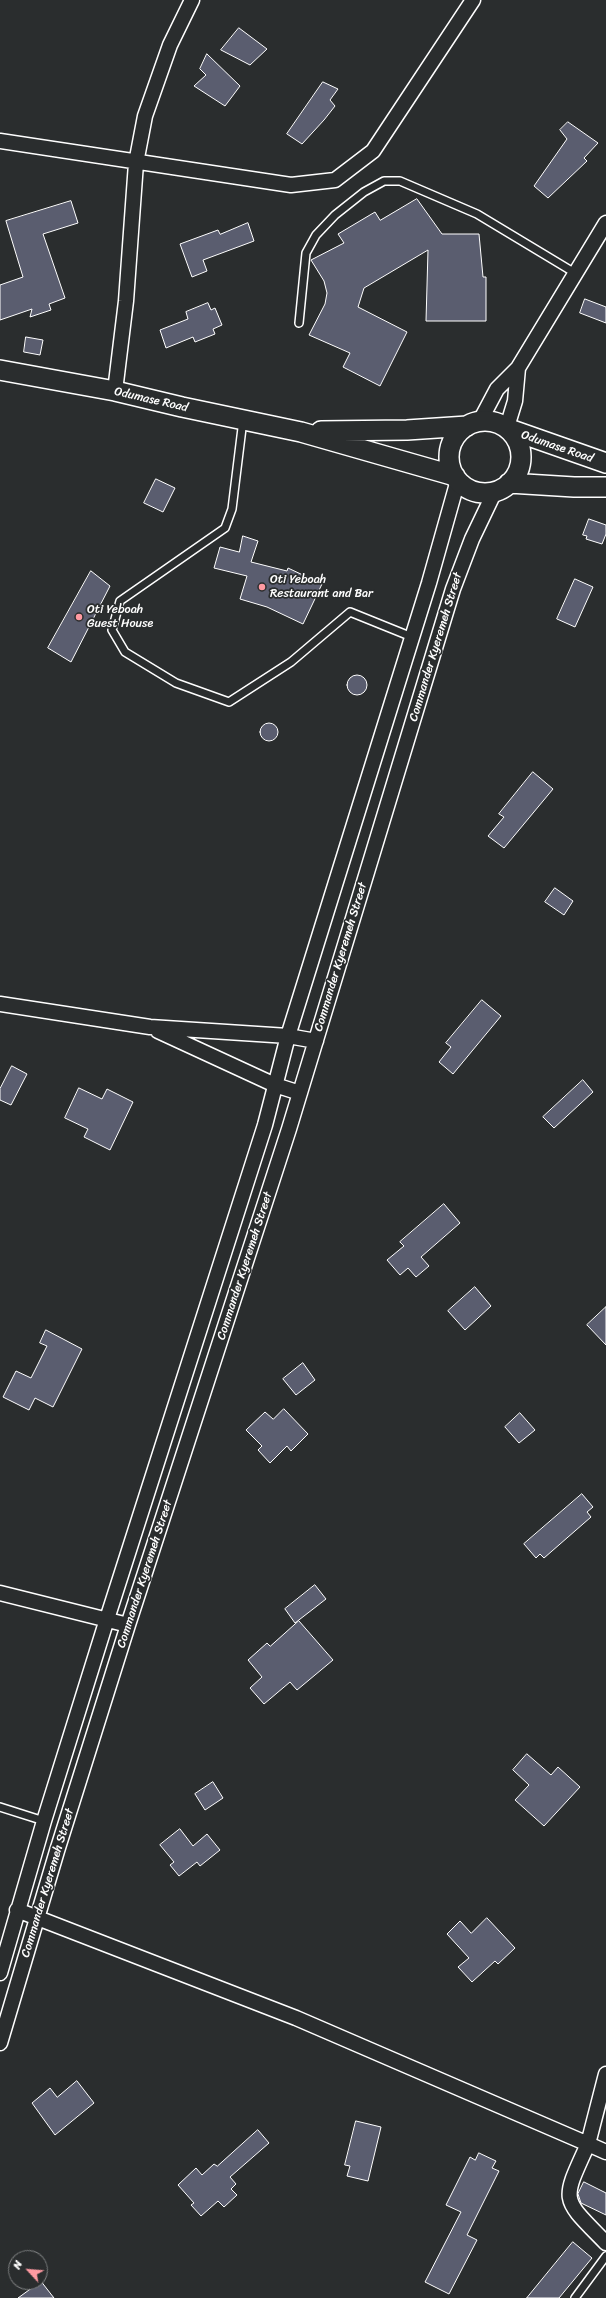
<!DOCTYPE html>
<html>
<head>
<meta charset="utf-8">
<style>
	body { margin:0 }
	#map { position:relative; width:606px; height:2298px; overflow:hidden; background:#2a2d2e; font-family:Sriracha,sans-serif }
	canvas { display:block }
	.north { position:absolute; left:8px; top:2250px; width:40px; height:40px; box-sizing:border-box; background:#2a2d2e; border:1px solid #7f8182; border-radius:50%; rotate:296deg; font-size:11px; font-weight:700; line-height:16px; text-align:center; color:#fff }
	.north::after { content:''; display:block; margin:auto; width:14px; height:18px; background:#ff9aa2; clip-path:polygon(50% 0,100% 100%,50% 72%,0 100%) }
</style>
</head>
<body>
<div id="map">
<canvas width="606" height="2298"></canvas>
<div class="north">N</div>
</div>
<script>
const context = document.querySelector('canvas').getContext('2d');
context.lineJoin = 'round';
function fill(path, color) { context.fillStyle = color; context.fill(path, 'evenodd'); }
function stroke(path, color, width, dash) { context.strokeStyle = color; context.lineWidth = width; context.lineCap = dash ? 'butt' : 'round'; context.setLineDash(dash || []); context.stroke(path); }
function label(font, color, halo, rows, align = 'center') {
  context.font = font + ' Sriracha,sans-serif'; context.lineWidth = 3.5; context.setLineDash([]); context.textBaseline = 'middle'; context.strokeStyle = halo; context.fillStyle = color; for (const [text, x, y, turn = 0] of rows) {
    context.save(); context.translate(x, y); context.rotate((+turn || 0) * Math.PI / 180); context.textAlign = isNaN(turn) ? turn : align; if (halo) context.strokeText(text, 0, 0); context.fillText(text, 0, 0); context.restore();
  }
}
const building = new Path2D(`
	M239,28L267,49L250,65L221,50Z
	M207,54L240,86L225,106L194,86L206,75L200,69Z
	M323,82L338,89L330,100L335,106L324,120L302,144L287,134Z
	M568,122L598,143L584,158L587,161L548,198L534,186L567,139L560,130Z
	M417,199L442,234H479L483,277H486V321H426L428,250L364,288L358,307L407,332L380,386L343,367L350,353L309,335L325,304L327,293L324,281L311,260L344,243L338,234L375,212L380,220Z
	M71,201L78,223L43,234L65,298L49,304L51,310L30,317L32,309L0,320V285L23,277L6,221Z
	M248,223L254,241L203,260L207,271L192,277L180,244L218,230L220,234Z
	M585,299L606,307V323L580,313Z
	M208,303L211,310L215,308L222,325L213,329L215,334L195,342L193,337L166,348L160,330L188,319L186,312Z
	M26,337L43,340L40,355L24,352Z
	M156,479L175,488L163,512L144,503Z
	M589,519L606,525V534L602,544L586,539L587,536L583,535Z
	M243,536L258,541L251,562L287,571L288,568L322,584L303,624L267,607L240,599L247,576L214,568L220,547L239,552Z
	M91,571L110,586L71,662L48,648Z
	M575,579L593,587L575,627L557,619Z
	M347 685a10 10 0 1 1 20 0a10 10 0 1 1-20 0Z
	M260 732a9 9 0 1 1 18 0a9 9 0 1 1-18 0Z
	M533,772L553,789L504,848L488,836L504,817L499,814Z
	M555,888L573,901L564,915L545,902Z
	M482,1000L501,1016L453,1074L439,1062L451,1047L446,1043Z
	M12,1066L27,1074L11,1105L0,1100V1089Z
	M583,1080L593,1092L554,1128L543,1117Z
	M79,1088L102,1099L107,1089L133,1102L110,1150L84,1137L88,1129L65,1118Z
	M444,1204L460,1223L421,1257L429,1266L416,1277L408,1268L400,1275L387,1260L404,1246L400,1242Z
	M475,1287L491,1306L465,1330L448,1311Z
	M606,1307V1345L587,1325Z
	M46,1330L82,1349L53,1407L35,1398L29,1410L3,1397L16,1371L31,1378L47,1346L40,1343Z
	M303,1363L315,1380L296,1395L283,1379Z
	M284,1409L308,1434L291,1451L287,1446L270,1463L258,1450L262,1446L246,1430L265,1412L273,1419Z
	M520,1413L535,1430L519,1443L505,1427Z
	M582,1494L593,1507L587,1512L591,1517L544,1558L540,1554L536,1558L524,1544Z
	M315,1585L326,1599L295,1623L285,1609Z
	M299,1621L333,1660L297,1690L290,1682L264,1704L250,1688L262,1677L248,1660L267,1643L270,1646Z
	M527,1754L551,1775L558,1767L580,1787L544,1826L515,1800L529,1785L513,1770Z
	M213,1782L223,1798L205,1810L195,1794Z
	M180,1829L193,1846L207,1834L220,1850L200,1866L197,1862L179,1876L170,1865L174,1862L160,1845Z
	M487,1918L515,1948L498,1964L495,1961L472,1982L458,1967L469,1958L447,1934L460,1921L471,1933Z
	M77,2081L94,2103L55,2135L32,2103L50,2088L57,2097Z
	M356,2121L381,2127L368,2181L347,2176L350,2166L345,2165Z
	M258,2130L269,2143L230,2177L236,2184L231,2189L237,2195L224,2207L218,2201L201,2216L191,2205L194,2203L178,2185L196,2168L202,2175L214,2164L217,2166Z
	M479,2153L496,2161L492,2168L499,2171L467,2235L477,2240L449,2294L425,2282L461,2212L446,2205L470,2157L475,2160Z
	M584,2182L606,2193V2215L581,2203L578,2194Z
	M573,2242L592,2258L559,2298H527Z
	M40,2280L54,2298H18L40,2282Z`);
fill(building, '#5a5d6f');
stroke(building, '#fff', 1);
const service = new Path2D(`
	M299,323L306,253L316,235L335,215L364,192L384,181H400L477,214L575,273
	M243,420L232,509L225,528L120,601L112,630L125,652L176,683L229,702L291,662L350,612L412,637
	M0,1807L44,1821
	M575,2298L606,2256`);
const minor = new Path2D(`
	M0,141L291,185L335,180L373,151L473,0
	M115,391L126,301L136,163L145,116L170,45L192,0
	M480,421L497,389L518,368L606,223
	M507,427L515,401L518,368
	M0,1004L150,1027L288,1036L316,1041
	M158,1031L275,1085L300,1093
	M0,1593L128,1625
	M17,1910L296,2018L588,2144C561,2203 561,2197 606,2243
	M0,1973L44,1821L107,1619L265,1125L288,1036L429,583L458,480
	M0,2043L57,1851L128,1625L289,1129L453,589L472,539L495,491
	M606,2074L588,2144L606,2152`);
const secondary = new Path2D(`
	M0,370L115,391L182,407L301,432L455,476
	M449 457a36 36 0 1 1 72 0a36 36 0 1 1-72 0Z
	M509,429L606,463
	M321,431L407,430L467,426
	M509,483L574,487H606`);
stroke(service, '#fff', 10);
stroke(minor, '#fff', 17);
stroke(secondary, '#fff', 22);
stroke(service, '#2a2d2e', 7);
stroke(minor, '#2a2d2e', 14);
stroke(secondary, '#2a2d2e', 19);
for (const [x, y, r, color] of [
	[262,587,4,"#ff9aa2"],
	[79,617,4,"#ff9aa2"]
]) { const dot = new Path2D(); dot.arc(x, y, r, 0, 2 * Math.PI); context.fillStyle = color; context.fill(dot); stroke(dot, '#2a2d2e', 1.5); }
label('12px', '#fff', '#2a2d2e', [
	["Odumase Road",151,400,13],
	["Odumase Road",557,447,19],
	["Commander Kyeremeh Street",436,647,-73],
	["Commander Kyeremeh Street",341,957,-73],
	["Commander Kyeremeh Street",245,1266,-72],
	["Commander Kyeremeh Street",145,1574,-72],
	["Commander Kyeremeh Street",48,1883,-73]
]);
label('12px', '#fff', '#2a2d2e', [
	["Oti Yeboah",270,580],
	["Restaurant and Bar",270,594],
	["Oti Yeboah",87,610],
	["Guest House",87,624]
], 'left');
</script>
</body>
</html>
